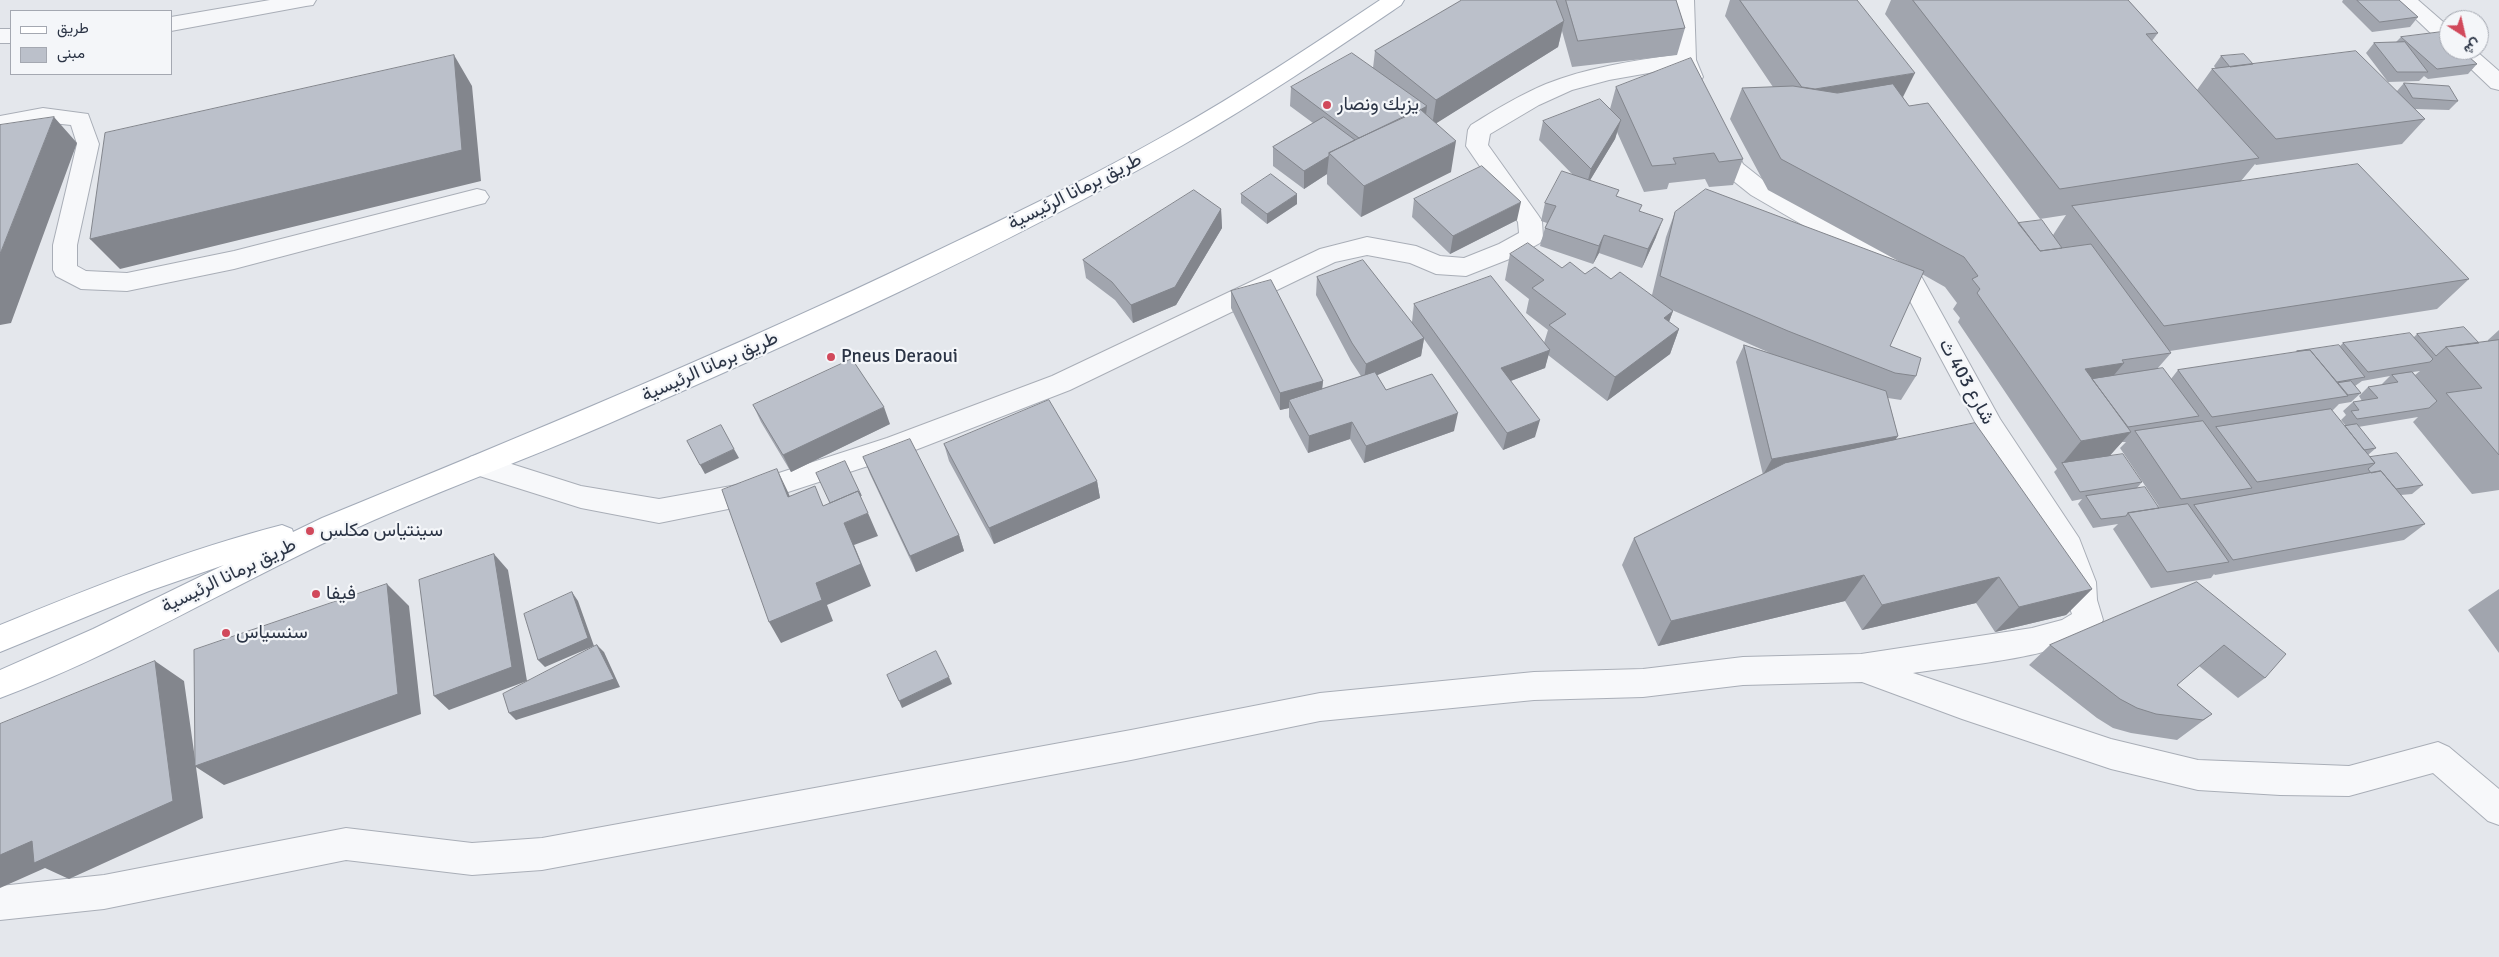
<!DOCTYPE html>
<html>
<head>
<meta charset="utf-8">
<style>
	body { margin:0 }
	#map { position:relative; width:2499px; height:957px; overflow:hidden; background:#e4e7ec; font-family:Signika,Vazirmatn,sans-serif }
	canvas { display:block }
	.legend { position:absolute; left:10px; top:10px; width:162px; height:65px; box-sizing:border-box; background:#f4f6f9; border:1px solid #a4a8b1; margin:0; padding:6px 9px; list-style:none; font-size:15px; color:#2b3445 }
	.legend li { display:flex; align-items:center; gap:10px; height:25px }
	.legend b { width:25px; border:1px solid #a4a8b1 }
	.north { position:absolute; left:2439px; top:10px; width:50px; height:50px; box-sizing:border-box; background:#f4f6f9; border:1px solid #a4a8b1; border-radius:50%; rotate:145deg; font-size:14px; font-weight:700; line-height:20px; text-align:center; color:#2b3445 }
	.north::after { content:''; display:block; margin:auto; width:18px; height:22px; background:#d1495b; clip-path:polygon(50% 0,100% 100%,50% 72%,0 100%) }
</style>
</head>
<body>
<div id="map">
<canvas width="2499" height="957"></canvas>
<ul class="legend">
<li><b style="height:6px;background:#fff"></b>طريق</li>
<li><b style="height:14px;background:#bbc0ca"></b>مبنى</li>
</ul>
<div class="north">ش</div>
</div>
<script>
const context = document.querySelector('canvas').getContext('2d');
context.lineJoin = 'round';
function stroke(path, color, width, dash) { context.strokeStyle = color; context.lineWidth = width; context.lineCap = dash ? 'butt' : 'round'; context.setLineDash(dash || []); context.stroke(path); }
function fill(path, color) { context.fillStyle = color; context.fill(path, 'evenodd'); }
function label(font, color, halo, rows, align = 'center') {
  context.font = font + ' Signika,Vazirmatn,sans-serif'; context.lineWidth = 4.5; context.setLineDash([]); context.textBaseline = 'middle'; context.strokeStyle = halo; context.fillStyle = color; for (const [text, x, y, turn = 0] of rows) {
    context.save(); context.translate(x, y); context.rotate((+turn || 0) * Math.PI / 180); context.textAlign = isNaN(turn) ? turn : align; if (halo) context.strokeText(text, 0, 0); context.fillText(text, 0, 0); context.restore();
  }
}
const minor = new Path2D(`
	M270,0H316L313,5L306,6L171,31V17Z
	M1674,0H1694L1696,60L1703,77L1700,82L1692,84L1684,82L1677,68L1609,80L1572,90L1539,105L1490,134L1488,145L1538,215L1542,221L1543,237L1540,243L1517,256L1466,276L1436,274L1410,263L1367,255L1335,262L1070,390L905,454L748,505L659,523L581,508L470,473L466,465L470,457L480,454L581,486L659,499L748,483L887,438L1052,376L1320,249L1367,237L1416,246L1440,256L1464,258L1499,244L1519,233L1518,222L1466,146L1468,130L1471,125C1495,110 1520,95 1546,84C1586,68 1631,61 1674,55Z
	M2396,0H2418L2449,27V45L2441,43Z
	M0,29H11V43H0Z
	M2451,50H2475L2499,71V90L2491,88Z
	M43,108L88,114L99,144L77,245V266L86,271L127,273L234,251L477,189L485,191L489,197L485,203L477,205L234,269L127,291L81,289L56,276L53,270V245L77,144L71,125L43,122L0,130V116Z
	M1719,131L1727,134L1743,164L1767,183L1900,259L1921,276L2000,419L2079,538L2096,582L2097,600L2103,620C2101,623 2100,628 2097,630C2066,657 1956,666 1913,673L2111,739L2198,760L2349,766L2438,742L2449,747L2499,789V825L2488,821L2433,773L2349,796L2280,795L2198,790L2111,769L1962,719L1862,682L1743,685L1643,697L1534,700L1320,721L1131,760L542,870L472,875L346,860L104,909L0,920V886L104,875L346,828L472,843L542,838L1131,730L1320,693L1534,672L1643,669L1743,657L1861,654L2032,628L2062,620L2072,614L2067,600L2068,582L2056,552L1982,435L1903,288L1882,271L1751,195L1726,175L1708,139L1711,134Z`);
const major = new Path2D(`
	M1380,0H1404L1401,5C1330,53 1258,102 1183,145C998,250 804,338 610,423C521,462 429,494 341,535C227,588 118,654 0,698V670L93,629L224,565L149,591L0,652V625C93,587 185,550 282,525L292,529L293,532L322,518C525,435 728,351 926,256C1008,217 1090,178 1169,133C1242,92 1311,46 1380,0Z`);
stroke(minor, '#a9aeb7', 2);
stroke(major, '#a3abb8', 2);
fill(minor, '#f7f8fa');
fill(major, '#fff');
fill(new Path2D(`
	M1462,0H1676L1685,28L1677,55L1572,67L1562,31L1558,47L1436,123L1451,172L1361,217L1327,184V174L1304,189L1273,166V147L1313,123L1290,106L1291,87L1373,68L1375,51Z
	M1730,0H1857L1903,97L1909,106L2018,223L2053,235L2066,215L2040,219L1885,14L1891,0H2128L2158,33L2152,41L2197,90L2212,69H2216L2214,66L2221,56L2253,64L2397,91L2404,83L2458,101L2449,110L2415,109L2425,119L2402,144L2256,165L2255,164L2241,181L2469,279L2437,309L2170,351L2171,353L2157,369L2171,379L2178,370L2340,346L2343,343L2414,337L2417,334L2479,343L2488,341V340L2499,330V490L2472,494L2413,422L2418,417L2358,427L2376,448L2368,455L2370,457L2423,485L2412,494L2401,495L2425,524L2404,540L2215,575L2214,574L2211,578L2151,588L2113,529L2118,524L2093,528L2078,504L2082,499L2072,501L2054,472L2057,469L1958,322L1960,318L1953,309L1957,303L1945,287L1922,274L1890,346L1916,376L1901,400L1888,398L1898,436L1895,440L2092,589L2066,615L1995,632L1976,603L1862,630L1845,601L1658,646L1622,565L1634,538L1763,475L1736,362L1744,345L1770,353L1672,310L1673,311L1669,322L1679,329L1670,354L1607,401L1548,355L1545,368L1511,381L1535,437L1503,450L1424,339L1421,356L1377,375L1386,390L1454,431L1364,463L1350,439L1308,453L1289,417V408L1280,410L1231,308V291L1323,381L1322,389L1361,376L1351,361L1316,295L1317,277L1412,322L1414,304L1544,343L1548,330L1526,313L1529,299L1505,280L1510,254L1585,274L1611,279L1652,295L1666,237L1675,212L1902,263L1768,190L1730,119L1742,88L1773,87L1725,16ZM2420,371L2415,375L2413,372ZM2390,376L2382,384L2383,385L2368,387L2359,396L2362,401L2353,402L2343,411L2346,415L2341,420L2346,426H2345L2332,411L2339,404L2351,402L2361,393L2355,386L2362,381ZM2122,442H2126L2120,448L2160,508L2137,488L2142,482L2109,456Z
	M2343,0H2399L2418,17L2410,27L2372,32L2342,2Z
	M2401,37L2477,64L2468,74L2428,79L2424,76L2419,81L2388,82L2366,53L2374,43L2396,42Z
	M1616,87L1743,159L1733,185L1709,187L1705,179L1669,183L1667,189L1644,192L1617,132L1615,139L1590,180L1640,211L1656,237L1642,268L1599,253L1593,264L1540,246L1545,228L1547,223L1541,221L1545,203L1573,175L1539,140L1543,121L1610,109Z
	M1241,194L1297,204L1267,224L1241,203Z
	M1414,199L1517,220L1450,254L1412,217Z
	M1221,209L1222,228L1176,305L1133,323L1115,300L1086,278L1083,260Z
	M753,405L890,424L791,472L761,422Z
	M944,444L1097,481L1100,498L994,544L949,461Z
	M863,457L959,535L964,551L916,572L870,474Z
	M2197,582L2265,678L2238,698L2199,666L2177,685L2212,714L2177,740L2131,733L2113,728L2097,718L2029,665L2050,645Z
	M2499,589V653L2468,610Z`), '#a1a5ae');
fill(new Path2D(`
	M1564,21L1558,47L1432,126L1436,100Z
	M454,55L472,86L481,181L120,269L90,239Z
	M1915,73L1902,99L1804,91Z
	M1427,106L1425,124L1365,142Z
	M54,117L77,143L11,323L0,325V254Z
	M1621,120L1615,139L1586,187L1591,169Z
	M1456,141L1451,172L1361,217L1364,186Z
	M1329,156L1327,174L1304,189V171Z
	M1297,194V204L1267,224V214Z
	M1521,202L1517,220L1450,254L1453,236Z
	M1221,209L1222,228L1176,305L1133,323L1131,305Z
	M1663,219L1656,237L1642,268L1648,249Z
	M1604,235L1599,253L1593,264L1599,246Z
	M1673,311L1664,335V318Z
	M1679,329L1670,354L1607,401L1615,377Z
	M1424,338L1421,356L1364,381L1366,364Z
	M1550,350L1545,368L1497,386L1501,368Z
	M2124,363L2100,392L2085,369Z
	M1323,381L1321,398L1289,400V408L1280,410V393Z
	M884,407L890,424L791,472L783,455Z
	M1458,413L1454,431L1364,463L1366,446Z
	M1540,420L1535,437L1503,450L1507,433Z
	M1352,422L1350,439L1308,453L1309,436Z
	M2131,432L2106,460L2062,464L2081,441Z
	M1898,436L1886,453L1763,475L1772,459Z
	M734,449L739,458L705,474L700,465Z
	M777,469L788,492L799,519L788,497Z
	M1097,481L1100,498L994,544L989,528Z
	M868,513L878,536L854,545L871,586L827,605L833,621L781,643L769,622L844,523Z
	M959,535L964,551L916,572L910,556Z
	M494,554L508,570L527,681L449,710L434,696Z
	M1864,575L1845,601L1658,646L1671,621Z
	M1999,577L1976,603L1862,630L1882,605Z
	M387,584L409,606L421,714L224,785L196,767L203,818L69,879L45,868L0,888V855L155,661L184,681L196,766Z
	M2092,589L2066,615L1995,632L2019,607Z
	M572,592L578,601L594,646L545,667L538,660Z
	M597,645L604,652L620,687L516,720L509,713Z
	M949,677L952,684L902,708L899,701Z`), '#83868d');
const building = new Path2D(`
	M1462,0H1556L1564,21L1436,100L1375,51Z
	M1566,0H1676L1685,28L1578,41Z
	M1740,0H1857L1915,73L1815,89L1802,87Z
	M1913,0H2128L2158,33L2146,34L2259,158L2060,189Z
	M2357,0H2399L2418,17L2380,22Z
	M2441,32L2449,39V50H2461L2477,64L2437,69L2401,37Z
	M2405,42L2428,72H2397L2374,43Z
	M2356,51L2425,119L2276,139L2212,69Z
	M1352,53L1427,106L1420,110L1359,138L1291,87Z
	M2244,54L2253,64L2230,67L2221,56Z
	M454,55L462,150L90,239L105,133Z
	M1691,58L1743,159L1719,162L1714,153L1673,158L1676,164L1652,166L1616,87Z
	M2404,83L2449,86L2458,101L2413,98Z
	M1893,84L1909,106L1928,103L2040,251L2091,244L2171,353L2122,360L2124,363L2085,369L2131,432L2081,441L1977,293L1980,289L1972,279L1978,276L1964,257L1781,159L1742,88L1793,86L1837,93Z
	M1600,99L1621,120L1591,169L1543,121Z
	M1420,109L1456,141L1364,186L1329,153Z
	M54,117L0,254V125Z
	M1324,117L1355,140L1329,153V156L1304,171L1273,147Z
	M2358,164L2469,279L2164,326L2072,206Z
	M1482,166L1521,202L1453,236L1414,199Z
	M1562,171L1619,190L1616,196L1642,205L1639,211L1663,219L1648,249L1604,235L1599,246L1545,228L1556,206L1545,203Z
	M1271,174L1297,194L1267,214L1241,194Z
	M1706,189L1924,271L1890,346L1921,358L1916,376L1895,373L1788,331L1660,276L1675,212Z
	M1194,190L1221,209L1175,287L1131,305L1112,282L1083,260Z
	M2042,220L2062,248L2040,251L2018,223Z
	M1528,243L1562,268L1570,262L1585,274L1595,267L1611,279L1620,272L1673,311L1664,318L1679,329L1615,377L1549,325L1566,314L1532,288L1544,280L1510,254Z
	M1363,260L1424,338L1366,364L1352,343L1317,277Z
	M1491,276L1550,350L1501,368L1540,420L1507,433L1414,304Z
	M1271,280L1323,381L1280,393L1231,291Z
	M2464,327L2479,343L2446,347L2436,356L2417,334Z
	M2410,333L2433,359L2430,362L2368,372L2343,343Z
	M2499,340V455L2446,393L2482,388L2446,347Z
	M1744,345L1886,391L1898,436L1772,459Z
	M2339,345L2365,377L2337,382L2310,350L2297,351Z
	M2310,350L2348,396L2212,417L2178,370Z
	M852,359L884,407L783,455L753,405Z
	M2163,368L2199,416L2128,427L2092,379Z
	M1375,372L1386,390L1432,374L1458,413L1366,446L1352,422L1309,436L1289,400Z
	M2412,372L2437,401L2429,408L2357,419L2351,411L2359,410L2353,402L2378,398L2368,387L2398,382L2392,375Z
	M2351,381L2361,393L2348,395L2338,383Z
	M1049,400L1097,481L989,528L944,444Z
	M2331,409L2375,463L2257,482L2216,427Z
	M2203,421L2252,488L2181,499L2135,431Z
	M1975,423L2092,589L2019,607L1999,577L1882,605L1864,575L1671,621L1634,538L1785,463Z
	M2357,424L2376,448L2364,450L2345,426Z
	M721,425L734,449L700,465L687,441Z
	M910,439L959,535L910,556L863,457Z
	M2397,453L2423,485L2396,489L2381,471L2371,473L2368,469L2375,463L2370,457Z
	M2123,454L2142,482L2080,492L2062,463Z
	M845,461L861,495V496L858,491L830,503L816,473Z
	M777,469L788,497L815,486L823,506L858,491L868,513L844,523L861,564L816,583L822,600L769,622L722,490Z
	M2381,471L2425,524L2233,560L2194,505Z
	M2145,487L2159,508L2128,513L2126,516L2101,519L2086,496Z
	M2188,504L2229,562L2167,572L2128,513Z
	M494,554L512,667L434,696L419,580Z
	M2197,582L2286,654L2265,678L2224,645L2177,685L2212,714L2203,720L2156,714L2137,708L2120,699L2050,645Z
	M387,584L398,694L195,766L194,650Z
	M572,592L588,638L538,660L524,614Z
	M597,645L614,679L509,713L503,694Z
	M936,651L949,677L899,701L887,675Z
	M155,661L173,801L34,863L32,841L0,855V724Z`);
fill(building, '#bbc0ca');
stroke(building, '#83868d', 1);
for (const [x, y, r, color] of [
	[1327,105,5,"#d1495b"],
	[831,357,5,"#d1495b"],
	[310,531,5,"#d1495b"],
	[316,594,5,"#d1495b"],
	[226,633,5,"#d1495b"]
]) { const dot = new Path2D(); dot.arc(x, y, r, 0, 2 * Math.PI); context.fillStyle = color; context.fill(dot); stroke(dot, '#f4f6f9', 2); }
label('19px', '#2b3445', '#f4f6f9', [
	["يزبك ونصار",1337,105],
	["Pneus Deraoui",841,357],
	["سينتياس مكلس",320,531],
	["فيفا",326,594],
	["سنسياس",236,633]
], 'left');
label('19px', '#2b3445', '#f4f6f9', [
	["طريق برمانا الرئيسية",1075,192,-27],
	["طريق برمانا الرئيسية",710,367,-24],
	["شارع 403 ث",1966,382,61],
	["طريق برمانا الرئيسية",229,576,-26]
]);
</script>
</body>
</html>
